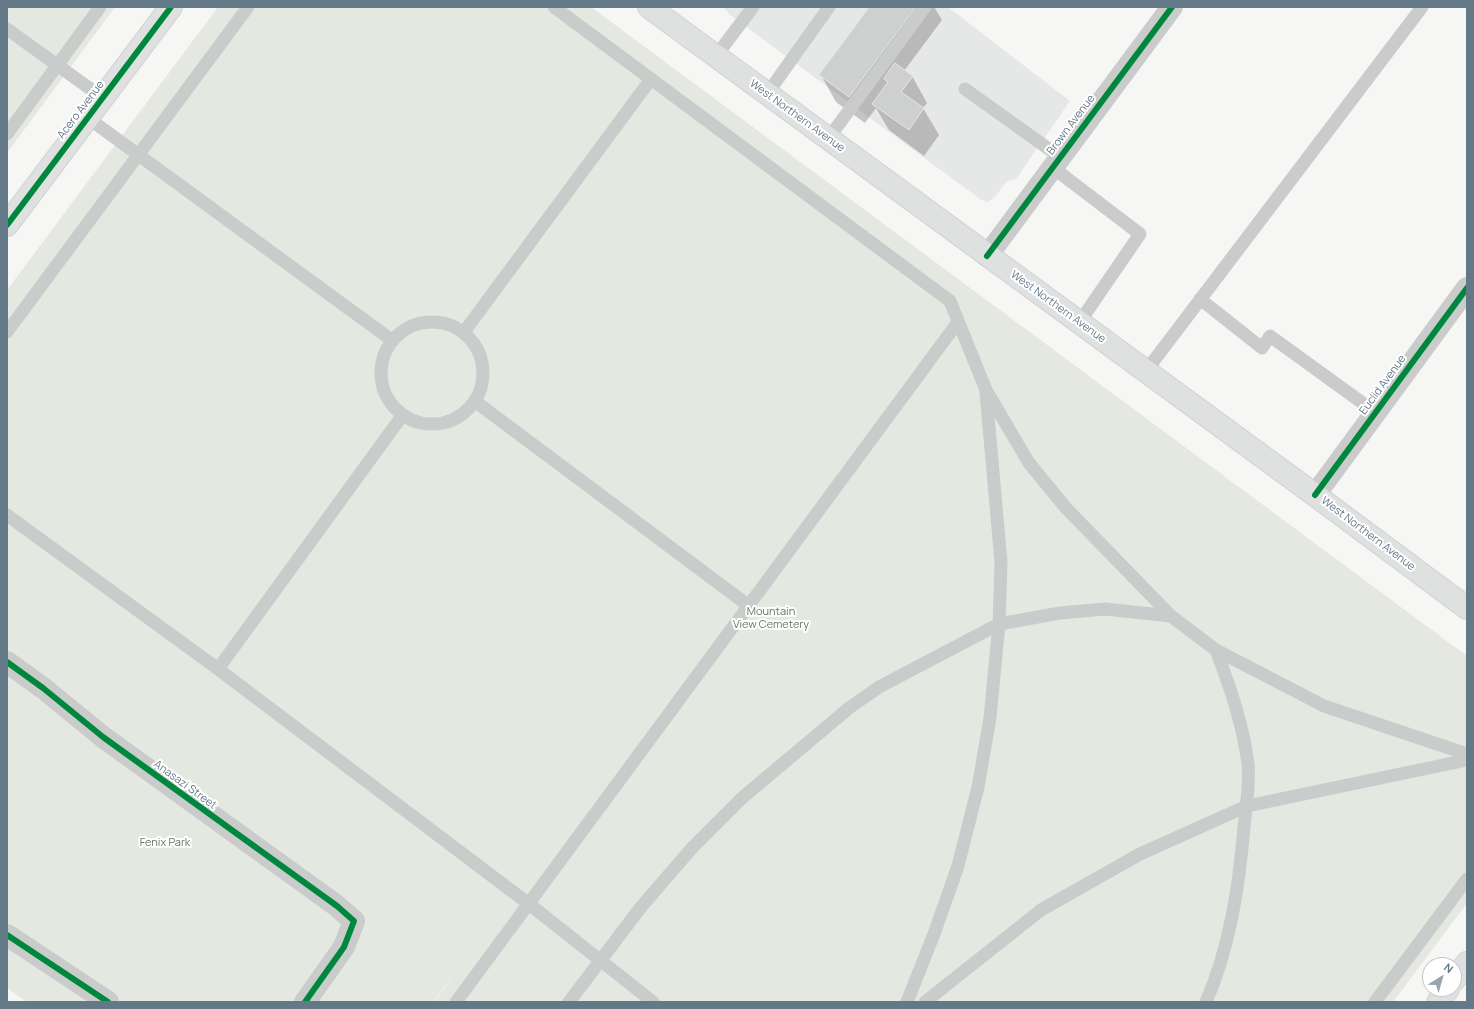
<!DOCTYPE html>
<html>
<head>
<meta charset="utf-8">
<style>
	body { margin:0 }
	#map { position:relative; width:1474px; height:1009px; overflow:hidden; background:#f6f6f4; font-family:Manrope,sans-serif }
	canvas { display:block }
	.frame { position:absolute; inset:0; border:8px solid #647987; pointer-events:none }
	.north { position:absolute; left:1422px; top:957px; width:40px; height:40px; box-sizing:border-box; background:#fff; border:1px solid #c1c9cf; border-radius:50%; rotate:37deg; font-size:11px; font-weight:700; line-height:16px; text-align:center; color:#647987 }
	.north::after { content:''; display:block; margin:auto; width:14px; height:18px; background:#97a5ad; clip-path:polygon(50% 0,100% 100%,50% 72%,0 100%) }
</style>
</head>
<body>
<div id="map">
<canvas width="1474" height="1009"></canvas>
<div class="frame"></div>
<div class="north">N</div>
</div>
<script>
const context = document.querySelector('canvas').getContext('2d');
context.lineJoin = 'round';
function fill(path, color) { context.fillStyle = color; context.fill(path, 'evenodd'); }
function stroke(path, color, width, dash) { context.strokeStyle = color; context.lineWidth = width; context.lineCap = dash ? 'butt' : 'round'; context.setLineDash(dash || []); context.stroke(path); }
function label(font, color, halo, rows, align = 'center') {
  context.font = font + ' Manrope,sans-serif'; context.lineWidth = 4; context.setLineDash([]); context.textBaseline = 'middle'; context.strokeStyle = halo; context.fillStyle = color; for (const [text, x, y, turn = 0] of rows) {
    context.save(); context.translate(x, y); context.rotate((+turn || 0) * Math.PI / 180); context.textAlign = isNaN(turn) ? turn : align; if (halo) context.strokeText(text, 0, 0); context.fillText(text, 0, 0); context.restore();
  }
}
fill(new Path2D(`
	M723,7H948L1070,101L1016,179L1006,182L996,196L988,202L980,199L730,15Z`), '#e6e8e7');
fill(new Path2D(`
	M7,7H115L7,153Z
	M218,7H591L1467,656V903L1393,1002H434L462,963L433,1002H27L7,988V290Z`), '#e5e8e1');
fill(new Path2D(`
	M869,7H934L942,20L904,71L912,76L927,103L923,108L939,135L924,156L889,130L876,108L865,123L836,102L821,75Z`), '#0003');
const building = new Path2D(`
	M870,7H916L849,97L819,75Z
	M895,63L913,76L901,92L924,108L909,130L872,104L888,82L884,79Z`);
fill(building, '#ced0d0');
stroke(building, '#e6e6e4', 1);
const secondary = new Path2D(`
	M7,225L171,7
	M1454,980L1467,963
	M1438,1002L1448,989`);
const primary = new Path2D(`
	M649,7L1315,495L1467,608`);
stroke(secondary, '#d2d3d3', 24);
stroke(primary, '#d2d3d3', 24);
stroke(new Path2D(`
	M554,7L950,301L986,390L1029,463L1066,508L1171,616L1216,650L1324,706L1467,754
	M7,29L103,98
	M716,56L753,7
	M965,89L1060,157
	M767,94L829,7
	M88,118L393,341
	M7,134L100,7
	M828,139L925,7
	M1052,167L1140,234L1079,323
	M1200,299L1262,348L1270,336L1375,412
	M381 373a51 51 0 1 1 102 0a51 51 0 1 1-102 0Z
	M7,332L248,7
	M464,332L651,79
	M1146,371L1422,7
	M476,402L749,606
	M7,515L218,669L529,904L653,1002
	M218,669L402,416
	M456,1002L958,322
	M569,1002L641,907L692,848L742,798L849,708L879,687L999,624L1060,613L1105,609L1171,616
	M907,1002L934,934L958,866L978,787L990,718L999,624L1001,562L986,393
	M925,1002L1041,910L1140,854L1247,806L1467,760
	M1206,1002C1230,947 1239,886 1244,827C1246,807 1250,784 1248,764C1243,724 1230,687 1216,650
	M1375,1002L1467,879`), '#cacccc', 13);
stroke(new Path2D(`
	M987,256L1172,7
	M1315,495L1467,288
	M7,662L43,688L103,737L337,906L354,921L344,947L305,1002
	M7,935L108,1002`), '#cacccc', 22);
stroke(secondary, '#dfe0e0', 22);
stroke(primary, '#dfe0e0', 22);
stroke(new Path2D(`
	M7,225L171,7
	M987,256L1172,7
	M1315,495L1467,288
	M7,662L43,688L103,737L337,906L354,921L344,947L305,1002
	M7,935L108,1002`), '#00873e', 6);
label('11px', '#647987', '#fff', [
	["Acero Avenue",81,110,-53],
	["West Northern Avenue",797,116,36],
	["Brown Avenue",1071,125,-53],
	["West Northern Avenue",1058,307,36],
	["Euclid Avenue",1383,385,-54],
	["West Northern Avenue",1368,534,37],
	["Anasazi Street",185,785,36]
]);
label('11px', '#66785f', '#fff', [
	["Mountain",771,612],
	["View Cemetery",771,625],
	["Fenix Park",165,843]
]);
</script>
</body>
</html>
